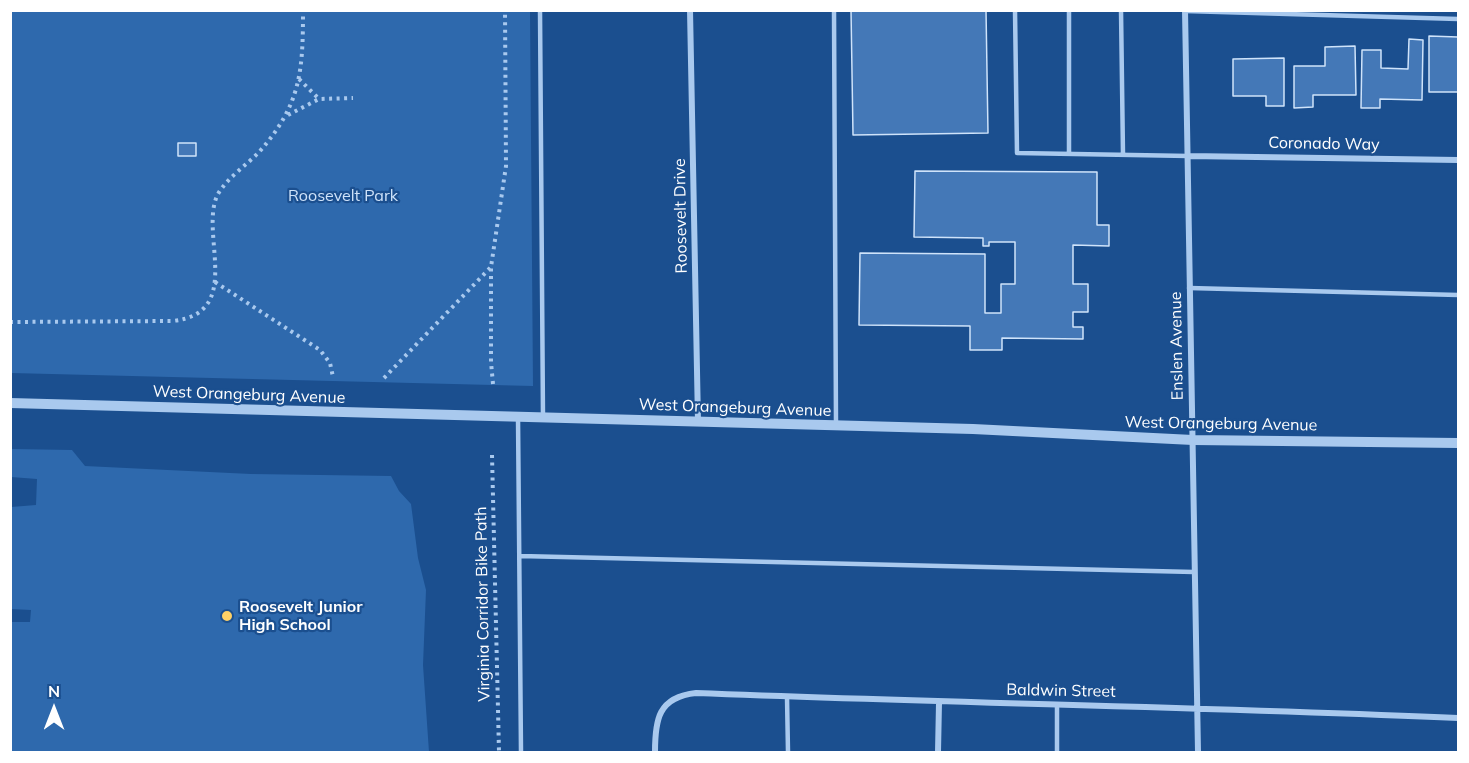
<!DOCTYPE html>
<html>
<head>
<meta charset="utf-8">
<style>
	body { margin:0 }
	#map { position:relative; width:1469px; height:763px; overflow:hidden; background:#1b4f8f; font-family:Mulish,sans-serif }
	canvas { display:block }
	.frame { position:absolute; inset:0; border:12px solid #fff; pointer-events:none }
	.north { position:absolute; left:24px; top:679px; width:60px; height:60px; -webkit-text-stroke:4px #1b4f8f; paint-order:stroke; rotate:0deg; font-size:16px; font-weight:700; line-height:24px; text-align:center; color:#fff }
	.north::after { content:''; display:block; margin:auto; width:21px; height:27px; background:#fff; clip-path:polygon(50% 0,100% 100%,50% 72%,0 100%) }
</style>
</head>
<body>
<div id="map">
<canvas width="1469" height="763"></canvas>
<div class="frame"></div>
<div class="north">N</div>
</div>
<script>
const context = document.querySelector('canvas').getContext('2d');
context.lineJoin = 'round';
function fill(path, color) { context.fillStyle = color; context.fill(path, 'evenodd'); }
function stroke(path, color, width, dash) { context.strokeStyle = color; context.lineWidth = width; context.lineCap = dash ? 'butt' : 'round'; context.setLineDash(dash || []); context.stroke(path); }
function label(font, color, halo, rows, align = 'center') {
  context.font = font + ' Mulish,sans-serif'; context.lineWidth = 4.5; context.setLineDash([]); context.textBaseline = 'middle'; context.strokeStyle = halo; context.fillStyle = color; for (const [text, x, y, turn = 0] of rows) {
    context.save(); context.translate(x, y); context.rotate((+turn || 0) * Math.PI / 180); context.textAlign = isNaN(turn) ? turn : align; if (halo) context.strokeText(text, 0, 0); context.fillText(text, 0, 0); context.restore();
  }
}
fill(new Path2D(`
	M10,11H530L533,386L11,373Z
	M11,449L72,450L85,466L251,474L391,476L399,491L411,504L418,558L426,590L423,665L429,752H11V622H30L31,610L11,609V507L36,505L37,479L11,477Z`), '#2e69ad');
const building = new Path2D(`
	M851,10H986L988,133L853,135Z
	M1429,36L1458,37V92H1429Z
	M1409,39L1423,40L1422,100L1380,99V108H1361L1362,50H1381V68L1408,69Z
	M1355,46L1356,95H1313V107L1294,108V66H1325V47Z
	M1284,58V106H1266V96H1233V59Z
	M178,143H196V156H178Z
	M915,171L1097,172V225H1109V246L1073,245V284H1088V312H1073V327H1083V339L1002,338V350H970V326L859,325L860,253L985,254V313H1001V284H1015V242H989V246H983V238L914,237Z`);
fill(building, '#4478b7');
stroke(building, '#cfe3fa', 1.5);
stroke(new Path2D(`
	M299,79L319,99
	M288,115L319,99L353,98
	M215,282L320,350L330,363L333,377
	M10,322L172,321C246,314 198,232 218,194C227,178 247,165 260,151C301,104 303,71 303,10
	M384,378L491,267
	M493,384L491,362V267L506,166L505,10
	M492,455L499,752`), '#a9c9ee', 4, [3, 4.5]);
stroke(new Path2D(`
	M540,10L543,418
	M834,10L836,425
	M1015,10L1017,153L1189,156
	M1069,10V154
	M1121,10L1123,155
	M1185,11L1458,19
	M1189,288L1458,295
	M518,417L521,752
	M520,556L1194,572
	M787,697L788,752
	M1057,705V752`), '#a9c9ee', 4.5);
stroke(new Path2D(`
	M690,10L698,422
	M1185,10L1198,752
	M1189,156L1458,160
	M655,752C655,720 658,697 696,693C950,703 1204,707 1458,718
	M938,752L939,703`), '#a9c9ee', 6);
stroke(new Path2D(`
	M10,403L973,429L1193,440L1458,443`), '#a9c9ee', 10);
for (const [x, y, r, color] of [
	[227,616,6,"#ffd166"]
]) { const dot = new Path2D(); dot.arc(x, y, r, 0, 2 * Math.PI); context.fillStyle = color; context.fill(dot); stroke(dot, '#1b4f8f', 2); }
label('16px', '#fff', '#1b4f8f', [
	["Coronado Way",1324,144,1],
	["Roosevelt Drive",681,216,-91],
	["Enslen Avenue",1177,346,-91],
	["West Orangeburg Avenue",249,395,2],
	["West Orangeburg Avenue",735,408,2],
	["West Orangeburg Avenue",1221,424,1],
	["Virginia Corridor Bike Path",483,604,-91],
	["Baldwin Street",1061,691,1]
]);
label('16px', '#cfe3fa', '#1b4f8f', [
	["Roosevelt Park",343,196]
]);
label('bold 16px', '#fff', '#1b4f8f', [
	["Roosevelt Junior",239,607],
	["High School",239,625]
], 'left');
</script>
</body>
</html>
